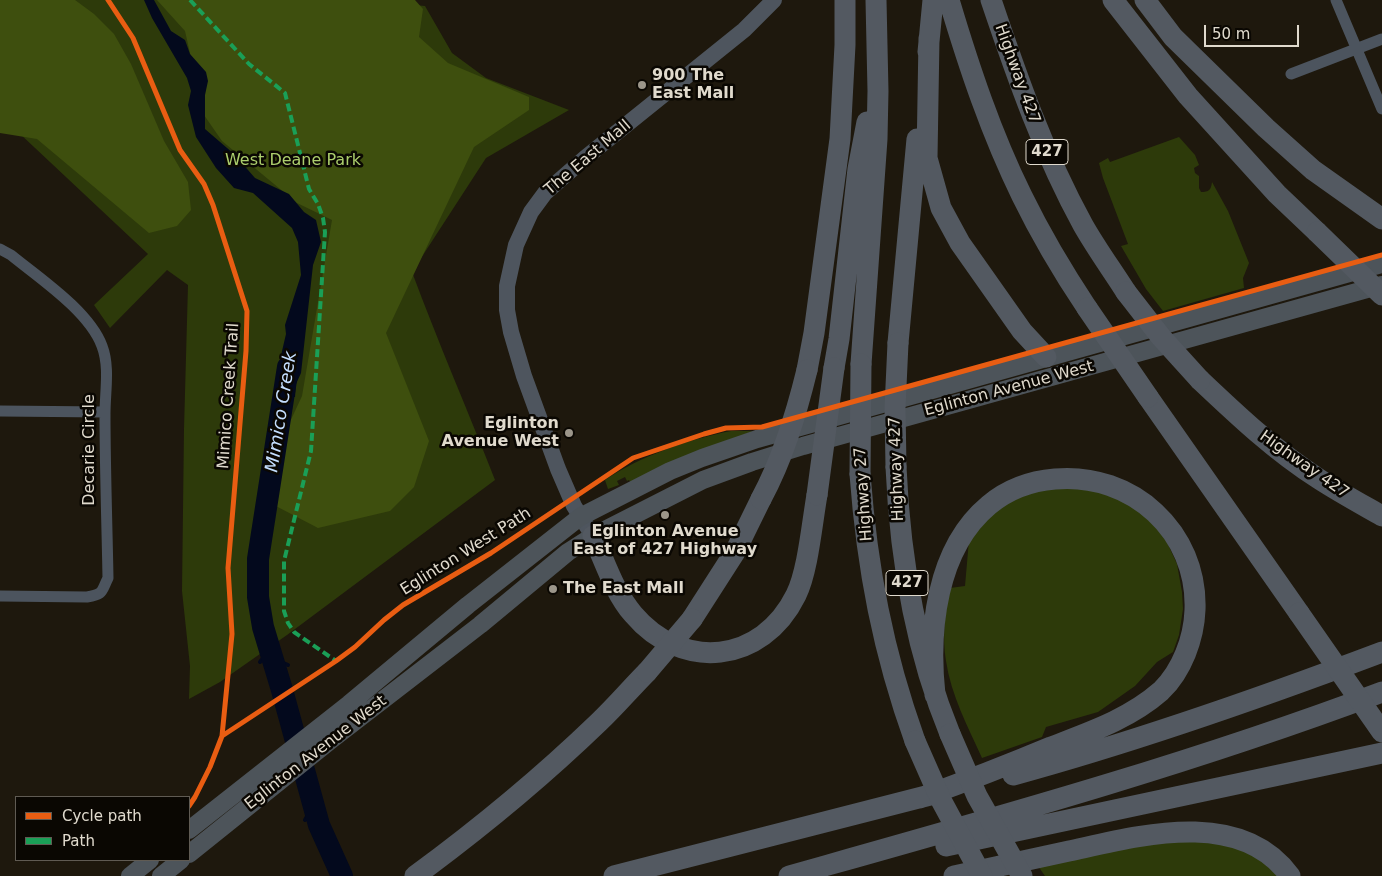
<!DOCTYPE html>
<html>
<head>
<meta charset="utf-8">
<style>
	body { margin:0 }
	#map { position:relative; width:1382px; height:876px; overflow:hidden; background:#1e180d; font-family:"DejaVu Sans",sans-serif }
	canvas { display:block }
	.legend { position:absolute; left:15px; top:796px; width:175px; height:65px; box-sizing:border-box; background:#0a0702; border:1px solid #605b53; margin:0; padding:6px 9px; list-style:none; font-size:15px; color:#e0dacd }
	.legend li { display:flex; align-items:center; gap:10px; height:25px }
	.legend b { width:25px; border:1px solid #605b53 }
	.scale { position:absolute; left:1204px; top:25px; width:95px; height:22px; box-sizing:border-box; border:2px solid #e0dacd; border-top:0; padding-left:6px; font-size:15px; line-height:18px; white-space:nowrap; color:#e0dacd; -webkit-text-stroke:4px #0a0702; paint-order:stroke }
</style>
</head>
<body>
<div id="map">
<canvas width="1382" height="876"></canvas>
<ul class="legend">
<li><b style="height:6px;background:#e95d12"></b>Cycle path</li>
<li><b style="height:6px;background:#1a9f57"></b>Path</li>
</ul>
<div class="scale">50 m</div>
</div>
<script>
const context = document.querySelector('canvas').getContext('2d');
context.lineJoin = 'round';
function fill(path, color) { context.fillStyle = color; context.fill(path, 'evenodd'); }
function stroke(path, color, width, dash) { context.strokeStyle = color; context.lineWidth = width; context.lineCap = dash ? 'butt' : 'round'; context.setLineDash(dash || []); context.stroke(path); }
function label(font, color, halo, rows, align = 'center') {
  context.font = font + ' "DejaVu Sans",sans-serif'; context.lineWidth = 5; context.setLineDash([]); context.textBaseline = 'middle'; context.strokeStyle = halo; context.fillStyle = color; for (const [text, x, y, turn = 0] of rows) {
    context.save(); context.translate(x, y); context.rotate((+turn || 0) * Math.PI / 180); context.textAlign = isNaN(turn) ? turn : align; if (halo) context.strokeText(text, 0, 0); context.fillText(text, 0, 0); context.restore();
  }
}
fill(new Path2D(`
	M0,0H372L373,1L425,6L452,53L486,78L569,110L486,158L412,272C438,342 468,411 495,480L287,635L220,682L189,699L190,666L182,591L184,429L188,285L167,270L110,328L94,305L148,254L2,117Z
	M1179,137L1195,155L1199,165L1194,168L1195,173L1199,176V188L1201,192C1209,192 1211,190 1212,182L1228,211L1249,263L1243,278L1244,288L1163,311L1146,289L1121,246L1128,244L1103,178L1099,163L1108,158L1110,162Z
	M731,431H753L631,483L629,480L627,481L625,477L617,481L619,485L608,489L605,480C641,456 689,439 731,431Z
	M1083,487L1111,496L1132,506L1151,521L1166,540L1177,564L1182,592L1183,609L1179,635L1173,652L1157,662L1135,686L1098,712L1046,727L1042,737L982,758C968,727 951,695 946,661C942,637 945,611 950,588L965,586L969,540L996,510L1018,497L1042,489Z
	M1176,839L1234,846L1261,860L1278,876H1045L1038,866Z`), '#2d3a0a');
fill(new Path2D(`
	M0,0H75L94,14L114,34L131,64L164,141L188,182L191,210L177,226L149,233L37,139L0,133Z
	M157,0H415L423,9L419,37L448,63L529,97V110L474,147L386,333L429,441L414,487L390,511L318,528L272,504L282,439L302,396L332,220L297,203L222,141L204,115L185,31Z`), '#3e4f0e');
fill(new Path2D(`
	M144,0H154L171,31L185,40L190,54L206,72L208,81L205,95V129L234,154L255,178L289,194L304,212L316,220L321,242L313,265L301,373L296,384L295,397L278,398L279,364L286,334L285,325L301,275L298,242L292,228L253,193L234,188L216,168L196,137L188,105L191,91L187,78L152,18Z`), '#03091d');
stroke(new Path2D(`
	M272,658L288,665
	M260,662L270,649
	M305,820L314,804`), '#03091d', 4);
stroke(new Path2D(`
	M288,367L258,559V597L263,627L282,690L319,825L342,876`), '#03091d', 22);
stroke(new Path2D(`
	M1336,0L1382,109
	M1291,74L1382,39
	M0,249L11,255C39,278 89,311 102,346C110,367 105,391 105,414C105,468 107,523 108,578C101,592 104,594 87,597L0,596
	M0,411L105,412`), '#4c545e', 11);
stroke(new Path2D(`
	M593,536L574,506L558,469L524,376L511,332L507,310V286L516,245L531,212L545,193L585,158L744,30L774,0`), '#4e555e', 16);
stroke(new Path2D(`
	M189,830L349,704L468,605L580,517L670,471L702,458L757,439L1382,264
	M189,854L331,740L480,625L568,552L593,536L703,480L752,462L803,446L1382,285
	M130,876L150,860
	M161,876L181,860`), '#4d545a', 18);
stroke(new Path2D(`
	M949,0C969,67 991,133 1022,196C1041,235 1063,272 1087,308
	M991,0C1017,77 1044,154 1083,225C1096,248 1112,270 1126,292
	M1113,0L1188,96L1277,194L1317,232
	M1145,0L1173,37L1266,128L1313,170L1382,219
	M929,38L927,158L941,208L960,243L1022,331L1046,357
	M928,52L933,0
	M898,343L917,139
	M861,364L877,139L878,91L876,0
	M834,368L839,339L858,169L867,122
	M807,370L814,333L840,139L845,45V0
	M1200,380C1237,415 1275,451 1319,479C1339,492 1361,504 1382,516
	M1148,397L1299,613
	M896,467C900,559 915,649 950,734
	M860,474C867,568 883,652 915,741
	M593,536C605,562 614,592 633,614C682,672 762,664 796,595C808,571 812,523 817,495
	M692,619L735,552L761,499
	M1013,775C1138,741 1260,698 1382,652
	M920,798C964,782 1008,765 1051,747C1090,732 1129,719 1161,691C1182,671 1194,638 1195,610C1198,532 1132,472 1055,479C1031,481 1008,489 989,505C936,549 928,631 935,695
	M946,846L1382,753
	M415,876C479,829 542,777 599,722C616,706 631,688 647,672
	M614,876L934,794
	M789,876C988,820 1188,765 1382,692
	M954,876C992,868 1031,859 1069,851C1138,836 1240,807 1290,876`), '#535961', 21);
stroke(new Path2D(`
	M1317,232L1382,295
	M1126,292L1161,337L1200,380
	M1087,308L1148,397
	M896,467L895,408L898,343
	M860,474L861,364
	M817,495L834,368
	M761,499C783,458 796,415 807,370
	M1299,613L1382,732
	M647,672L692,619
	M950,734L977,796L1022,876
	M915,741L941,800L982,876`), '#535961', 21);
stroke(new Path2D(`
	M190,0L249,64L285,93L309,189L318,204L323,218L325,232L311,451L284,561V611L288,623L294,632L336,661`), '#1a9f57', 4, [8, 4]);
stroke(new Path2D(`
	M108,0L133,38L180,150L204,184L213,205L247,311L246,351L228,568L232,634L222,736
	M189,806L195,797L210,767L222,736L336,661L355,647L384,620L403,605L491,553L633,458L704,434L726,428L762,427L1382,255`), '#e95d12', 5);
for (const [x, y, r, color] of [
	[642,85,5,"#9c968a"],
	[569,433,5,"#9c968a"],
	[665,515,5,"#9c968a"],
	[553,589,5,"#9c968a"]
]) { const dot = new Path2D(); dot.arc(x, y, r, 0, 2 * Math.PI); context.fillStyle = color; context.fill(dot); stroke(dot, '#0a0702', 2); }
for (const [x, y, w] of [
	[1047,152,42],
	[907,583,42]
]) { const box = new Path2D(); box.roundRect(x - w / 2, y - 12.5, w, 25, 4); context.fillStyle = '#0a0702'; context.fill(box); stroke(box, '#e0dacd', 1); }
label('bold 15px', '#e0dacd', null, [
	["427",1047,152],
	["427",907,583]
]);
label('16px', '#e0dacd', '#0a0702', [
	["Highway 427",1017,74,70],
	["The East Mall",588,158,-40],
	["Eglinton Avenue West",1009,389,-15],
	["Mimico Creek Trail",229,396,-86],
	["Decarie Circle",90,450,-90],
	["Highway 427",1304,465,35],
	["Highway 427",897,469,-92],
	["Highway 27",864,494,-94],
	["Eglinton West Path",466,552,-32],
	["Eglinton Avenue West",316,753,-38]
]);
label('bold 16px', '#e0dacd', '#0a0702', [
	["900 The",652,76],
	["East Mall",652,94],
	["Eglinton",559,424,"right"],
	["Avenue West",559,442,"right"],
	["Eglinton Avenue",665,532,"center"],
	["East of 427 Highway",665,550,"center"],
	["The East Mall",563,589]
], 'left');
label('16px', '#acce6d', '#0a0702', [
	["West Deane Park",293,161]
]);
label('italic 18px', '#c4defe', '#0a0702', [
	["Mimico Creek",282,412,-81]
]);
</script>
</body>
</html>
